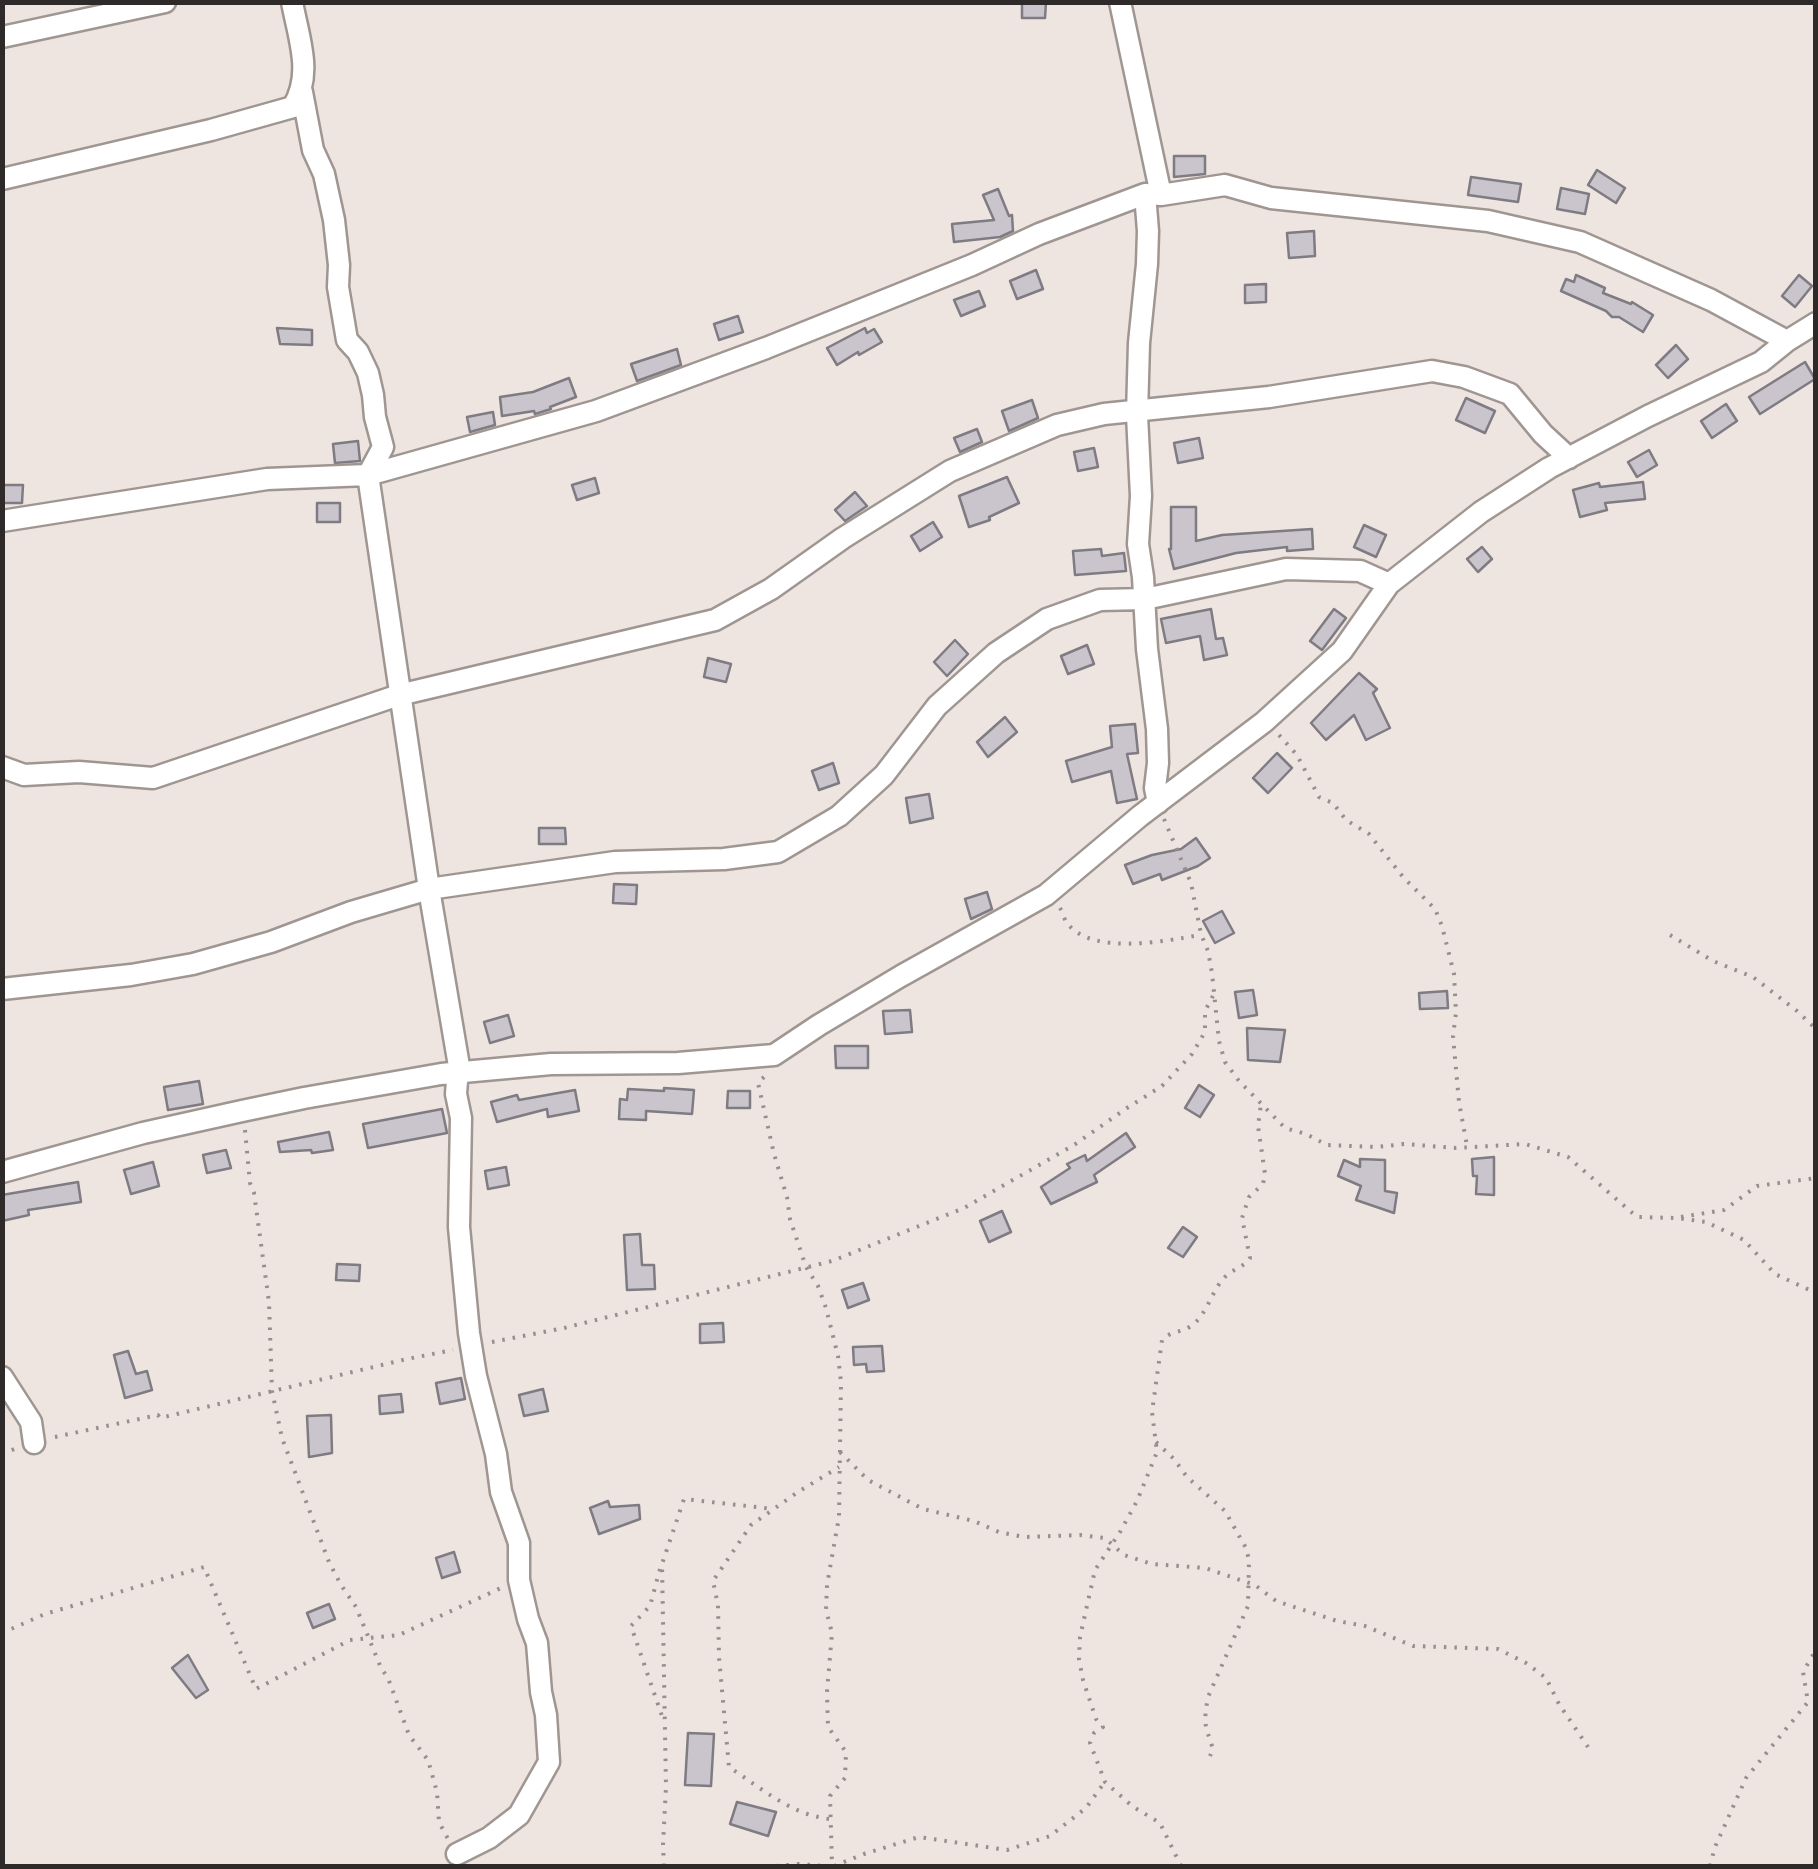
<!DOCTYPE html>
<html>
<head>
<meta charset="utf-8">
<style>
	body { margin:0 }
	#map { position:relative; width:1818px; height:1869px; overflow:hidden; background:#eee4e0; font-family:"Space Grotesk",sans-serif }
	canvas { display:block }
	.frame { position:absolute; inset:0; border:5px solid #2e2a29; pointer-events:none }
</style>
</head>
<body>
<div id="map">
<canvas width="1818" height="1869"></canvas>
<div class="frame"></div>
</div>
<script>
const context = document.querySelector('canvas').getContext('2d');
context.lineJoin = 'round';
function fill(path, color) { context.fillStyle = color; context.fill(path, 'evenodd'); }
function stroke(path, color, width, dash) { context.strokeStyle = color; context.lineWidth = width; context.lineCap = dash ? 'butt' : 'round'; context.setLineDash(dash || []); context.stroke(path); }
const building = new Path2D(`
	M1022,2H1046L1045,18H1022Z
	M1174,156H1205V174L1174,177Z
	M1597,170L1625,188L1616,203L1588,185Z
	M1471,177L1521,184L1518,202L1468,195Z
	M1561,188L1589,194L1585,214L1557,209Z
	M998,189L1009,216L1012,215L1013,231L1000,237L954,242L952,224L994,220L983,195Z
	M1314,231L1315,256L1289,258L1287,233Z
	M1036,270L1043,289L1017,299L1010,281Z
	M1576,275L1605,288L1603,293L1631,304L1632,302L1653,315L1643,332L1619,317H1612L1606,311L1561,291L1566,279L1574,282Z
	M1799,275L1812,286L1795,307L1782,296Z
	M1266,284V302L1245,303V285Z
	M979,291L985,306L961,316L954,300Z
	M738,316L743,332L719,340L714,324Z
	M277,328L312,330V345L280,344Z
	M865,328L867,333L874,329L882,342L859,355L858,352L837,365L827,348Z
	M1676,345L1688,359L1668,378L1656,365Z
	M677,349L681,365L637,381L631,364Z
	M1805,362L1815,379L1760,414L1749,397Z
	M569,378L576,397L550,407L551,409L535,414L534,411L502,416L500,397L533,392Z
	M1466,398L1495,411L1485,433L1456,420Z
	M1032,400L1038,418L1009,431L1002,411Z
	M1726,404L1737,421L1712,438L1701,421Z
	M493,412L495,425L470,432L467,417Z
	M977,429L982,442L960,452L954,438Z
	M1199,438L1203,458L1178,463L1174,443Z
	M358,441L360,461L335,463L333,444Z
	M1094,448L1098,467L1078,471L1074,452Z
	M1649,450L1657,465L1637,477L1628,462Z
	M1007,477L1019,503L989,517L990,520L969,527L959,496Z
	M595,478L599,493L577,500L572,485Z
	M1643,482L1645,499L1605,503L1607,510L1580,517L1573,490L1599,483L1600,487Z
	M2,485H23L22,503H2Z
	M855,492L867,506L845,521L835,510Z
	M317,503H340V522H317Z
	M1171,507H1196V541L1222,535L1312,529L1313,549L1287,551V547L1236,553L1174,569L1169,549H1171Z
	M933,522L942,537L920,551L911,536Z
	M1364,525L1386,535L1376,557L1354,547Z
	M1482,547L1492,559L1478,572L1467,559Z
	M1101,549L1102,556L1124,553L1126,571L1075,575L1073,551Z
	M1211,609L1216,639L1223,638L1227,655L1204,660L1200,636L1166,643L1161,619Z
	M1334,609L1346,618L1322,650L1310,641Z
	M955,640L968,654L947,676L934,662Z
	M1087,645L1094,664L1068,674L1061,656Z
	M708,658L731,664L726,682L704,677Z
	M1359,673L1377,689L1373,693L1390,728L1366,740L1354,715L1326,740L1311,723Z
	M1005,717L1017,732L988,757L977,742Z
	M1135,724L1138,753L1127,754L1137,799L1117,803L1111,771L1072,782L1066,761L1112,747L1110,726Z
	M1277,753L1292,768L1268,793L1253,778Z
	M833,763L839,783L819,790L812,771Z
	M929,794L933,818L910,823L906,798Z
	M539,828H565L566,844H539Z
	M1196,838L1210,858L1198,866L1162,880L1160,874L1133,884L1125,865L1152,855L1181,849Z
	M614,884L637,885L636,904L613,903Z
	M987,892L992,909L971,919L965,899Z
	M1222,911L1234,933L1215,943L1203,921Z
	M1253,990L1257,1015L1239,1018L1235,992Z
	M1447,991L1448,1008L1420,1009L1419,993Z
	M910,1010L912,1032L885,1034L883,1011Z
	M508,1015L514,1036L490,1043L484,1022Z
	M1247,1028L1285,1030L1280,1062L1248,1060Z
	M835,1046H868V1068H836Z
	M199,1081L203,1104L168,1110L164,1087Z
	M1199,1085L1214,1095L1200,1117L1185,1108Z
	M664,1088L694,1090L692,1114L646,1111V1120L619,1119L620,1099L627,1100L628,1089L664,1091Z
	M575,1090L579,1111L548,1117L547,1109L497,1122L491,1102L517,1095L519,1100Z
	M728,1091H750V1108H727Z
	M442,1109L447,1133L368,1148L363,1124Z
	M329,1132L333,1150L312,1153L311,1150L280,1152L278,1142Z
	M1126,1133L1135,1147L1094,1175L1097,1182L1051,1204L1041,1187L1070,1168L1067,1164L1085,1155L1087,1161Z
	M226,1150L231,1168L207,1173L203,1155Z
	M1494,1157V1195L1476,1194L1477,1176H1473L1472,1159Z
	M1360,1159L1385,1160V1191L1397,1193L1394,1213L1356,1200L1361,1186L1338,1176L1344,1160L1360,1167Z
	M153,1162L159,1186L131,1194L124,1170Z
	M506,1167L509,1185L488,1189L485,1171Z
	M78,1182L81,1202L28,1210L29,1215L2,1221V1195Z
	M1002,1211L1011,1232L989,1242L980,1221Z
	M1183,1227L1197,1237L1183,1257L1168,1248Z
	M640,1234L642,1265H654L655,1289L627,1290L624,1235Z
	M337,1264L360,1265L359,1281L336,1280Z
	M863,1283L869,1300L848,1308L842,1290Z
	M723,1323L724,1342L700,1343V1324Z
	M882,1346L884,1371L867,1372L866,1364L854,1365L853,1347Z
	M128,1351L136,1374L147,1371L152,1390L125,1398L114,1355Z
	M461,1378L465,1399L440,1404L436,1383Z
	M543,1389L548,1411L524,1416L519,1395Z
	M401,1394L403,1412L380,1414L379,1396Z
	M331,1415L332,1453L309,1457L307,1416Z
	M608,1501L610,1507L639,1505L640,1519L599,1534L590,1508Z
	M454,1552L460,1572L442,1578L436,1558Z
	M329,1604L335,1619L313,1628L307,1613Z
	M188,1655L208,1690L196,1698L172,1668Z
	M688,1733L714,1734L711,1786L685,1785Z
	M737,1802L776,1812L768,1836L730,1824Z`);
fill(building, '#cac5cd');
stroke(building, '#7f7b82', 2.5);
const minor = new Path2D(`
	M1120,2L1161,195L1225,185L1271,198L1488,221L1580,242L1711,300L1787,341
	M2,37L165,2
	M302,92L313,150L324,174L334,220L339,265L338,287L347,340L358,352L368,373L373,395L375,417L383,447L368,475L429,889L460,1072L457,1081L456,1094L461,1118L459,1227L469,1333L476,1376L496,1454L501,1492L519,1543V1580L528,1619L537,1643L541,1692L546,1715L549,1762L519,1815L489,1838L457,1854
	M2,179L211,130L293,107C313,73 299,40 292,2
	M1145,194L1148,231L1147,264L1139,343L1137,415L1141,496L1138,544L1143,577L1147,649L1157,729L1158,763L1155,788L1158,803
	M2,521L267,479L368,475L596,411L766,348L972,265L1039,234L1145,194L1161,195
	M2,767L24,775L79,772L153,778L399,695L715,620L771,589L843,538L950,471L1057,425L1104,414L1269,397L1432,371L1464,377L1510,394L1543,434L1569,458
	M2,989L131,975L193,964L271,942L351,912L429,889L615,862L724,859L778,852L839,816L884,775L937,706L996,653L1047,619L1100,600L1145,599L1286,569L1360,571L1389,584
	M2,1172L143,1133L242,1111L304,1098L441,1074L551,1064L678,1063L774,1055L819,1025L901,976L1046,895L1140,816L1264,722L1342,651L1389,584L1481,512L1549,468L1648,416L1761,362L1787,341L1816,323
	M2,1377L31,1422L34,1443`);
stroke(minor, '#9f9692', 25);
stroke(new Path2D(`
	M1279,735L1297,755L1319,797L1333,803L1346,820L1369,834L1403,877L1435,909L1442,926L1454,974L1456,1013L1453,1036L1459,1102L1467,1146
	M1164,819L1191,883L1201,934L1208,951L1212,973L1219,1041L1225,1062L1239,1081L1285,1128L1306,1134L1327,1145L1377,1147L1404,1144L1456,1148L1525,1144L1568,1157L1637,1217L1677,1218L1706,1222L1744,1240L1775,1274L1816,1293
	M1060,908C1063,913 1064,919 1067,923C1092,956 1165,941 1200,935
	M1670,935L1713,961L1753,977L1797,1011L1816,1029
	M764,1077L758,1083L774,1154L787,1197L790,1219L806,1267L818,1286L826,1308L838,1356L841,1382L839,1517L827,1585L826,1610L832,1633L827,1692L828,1727L846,1752L845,1778L830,1796L832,1866
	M245,1130L250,1183L254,1193L269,1302L272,1391L282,1438L329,1562L341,1585L356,1607L381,1668L388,1678L409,1735L428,1760L437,1792L439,1822L448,1839
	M1681,1217L1724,1210L1757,1186L1816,1178
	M492,1342L564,1328L832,1261L964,1208L1074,1145L1127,1108L1162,1086L1192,1054L1205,1032V1011L1214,994
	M55,1437L158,1415L160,1418L407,1359L453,1350
	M1156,1442L1174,1459L1187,1477L1225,1511L1246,1548L1249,1560L1248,1606L1208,1697C1203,1726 1205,1724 1213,1749L1210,1756
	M840,1452L868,1480L923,1509L974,1521L999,1532L1024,1537L1080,1535L1105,1538L1124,1555L1152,1564L1205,1568L1255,1585L1276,1601L1337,1621L1365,1626L1413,1646L1498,1649L1526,1663L1546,1678L1559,1704L1588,1747
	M2,1454L17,1448
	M660,1569L650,1606L631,1626L663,1719
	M2,1633L45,1614L204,1567L256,1689L350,1640L399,1635L501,1588
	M829,1819C790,1814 761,1788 729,1767L719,1657L718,1605L713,1581L751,1525L798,1492L839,1467
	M664,1866L663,1845L666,1787L662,1564L684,1499L774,1509
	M726,1866H732
	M776,1866L799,1864L825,1866
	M834,1866L864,1854L919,1837L1007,1850L1050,1836L1086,1808L1104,1783
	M1181,1866L1160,1823L1132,1806L1105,1782L1090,1743L1094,1733L1103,1727L1096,1719L1083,1680L1079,1659L1080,1637L1095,1570L1120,1532L1137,1501L1157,1452L1152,1412L1162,1340C1170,1331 1181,1333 1191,1326C1207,1315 1211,1292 1224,1278C1232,1269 1243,1268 1250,1258L1242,1218L1249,1197L1263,1184L1265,1174L1258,1126L1261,1104
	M1710,1866L1715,1847L1746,1778L1808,1702L1803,1672L1816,1650`), '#968f8d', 4, [2.5, 8]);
stroke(minor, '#fff', 20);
</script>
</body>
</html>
